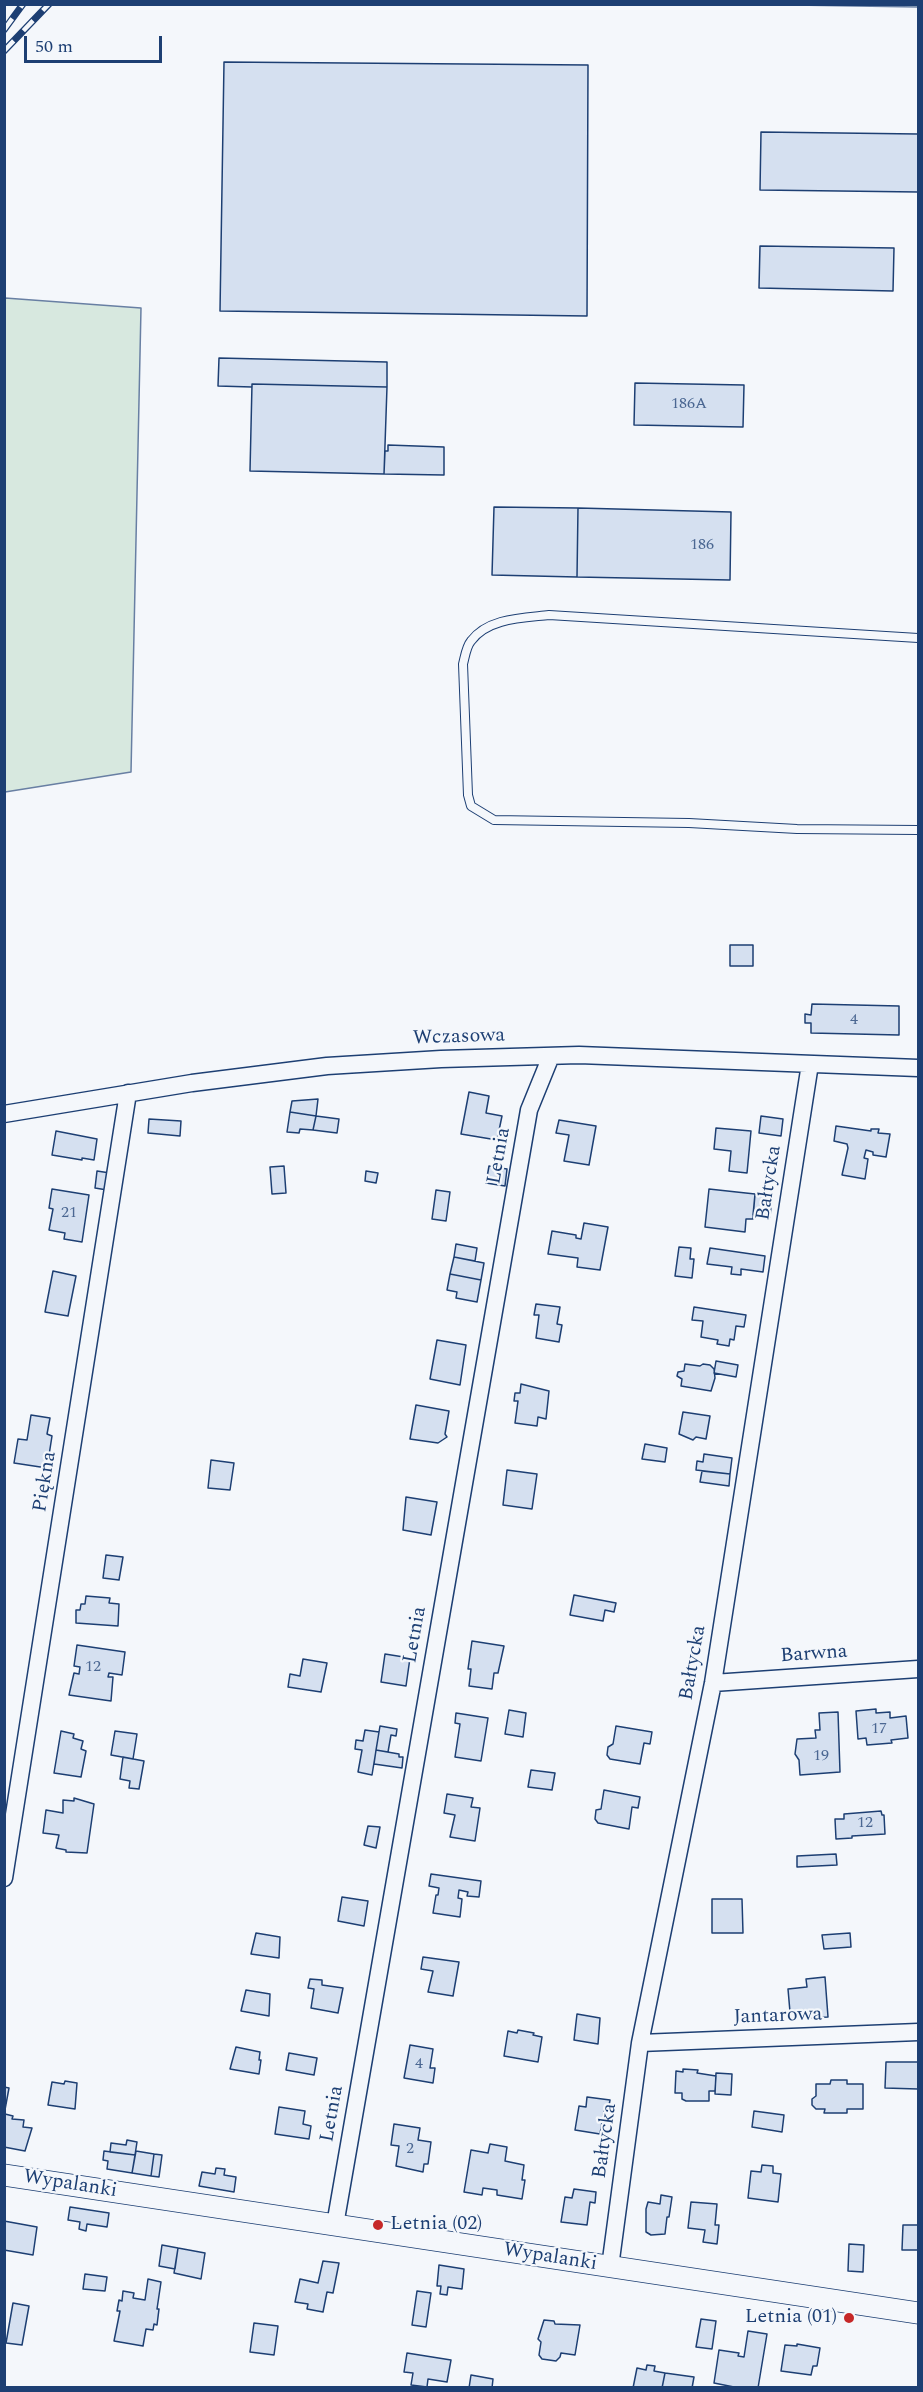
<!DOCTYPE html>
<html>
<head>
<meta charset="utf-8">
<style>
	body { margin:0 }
	#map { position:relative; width:923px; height:2392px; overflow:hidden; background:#f4f7fb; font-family:Spectral,serif }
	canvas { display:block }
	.frame { position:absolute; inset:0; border:6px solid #1d3f73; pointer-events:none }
	.scale { position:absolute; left:24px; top:36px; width:138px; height:27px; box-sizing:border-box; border:3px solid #1d3f73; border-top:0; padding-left:8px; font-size:18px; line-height:21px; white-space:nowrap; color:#1d3f73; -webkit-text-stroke:4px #f4f7fb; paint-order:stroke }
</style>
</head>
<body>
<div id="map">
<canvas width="923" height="2392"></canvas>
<div class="frame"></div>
<div class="scale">50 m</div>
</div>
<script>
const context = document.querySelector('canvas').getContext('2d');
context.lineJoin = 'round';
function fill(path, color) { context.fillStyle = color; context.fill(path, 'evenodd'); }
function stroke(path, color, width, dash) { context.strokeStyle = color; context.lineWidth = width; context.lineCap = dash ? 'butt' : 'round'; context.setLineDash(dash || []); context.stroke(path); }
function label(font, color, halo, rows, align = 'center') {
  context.font = font + ' Spectral,serif'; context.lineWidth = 4.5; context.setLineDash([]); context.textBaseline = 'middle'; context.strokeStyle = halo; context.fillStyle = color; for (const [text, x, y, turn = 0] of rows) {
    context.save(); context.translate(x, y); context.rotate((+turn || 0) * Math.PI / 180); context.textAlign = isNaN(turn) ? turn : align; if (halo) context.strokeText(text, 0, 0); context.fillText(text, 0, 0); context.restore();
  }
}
const green = new Path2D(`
	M918,4V7L793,5V4Z
	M5,298L141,308L131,772L5,792Z`);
fill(green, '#d7e8df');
stroke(green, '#687fa3', 1.5);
const building = new Path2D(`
	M224,62L588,65L587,316L220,311Z
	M761,132L918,134V192L760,190Z
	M760,246L894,248L893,291L759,288Z
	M219,358L387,362V387L252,384V387L218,386Z
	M635,383L744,385L743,427L634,425Z
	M252,384L387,387L384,474L250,471Z
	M388,445L444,447V475L384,474L385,451H388Z
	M494,507L578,508L577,577L492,575Z
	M578,508L731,512L730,580L577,577Z
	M730,945H753V966H730Z
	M812,1004L899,1006V1035L811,1033V1023H805V1014L811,1015Z
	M469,1092L489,1096L486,1113L502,1116L497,1140L461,1134Z
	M318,1099L316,1116L290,1112L292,1101Z
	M290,1112L316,1116L313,1130L300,1129L299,1133L287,1132Z
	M316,1116L339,1119L337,1133L313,1130Z
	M761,1116L783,1119L781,1136L759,1133Z
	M149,1119L181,1121L180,1136L148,1133Z
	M559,1120L596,1126L589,1165L564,1161L569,1135L556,1133Z
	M836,1126L871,1131V1129H879L878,1133L890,1134L886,1157L873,1155V1152L866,1150L864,1158L868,1159L865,1179L842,1175L848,1148L847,1144L834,1141Z
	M716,1128L751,1131L747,1173L729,1171L731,1151L714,1149Z
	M56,1131L97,1139L94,1160L82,1158V1160L52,1155Z
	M284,1166L286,1193L272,1194L270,1167Z
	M489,1166L507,1169L505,1186L486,1183Z
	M97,1171L110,1173L107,1190L95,1188Z
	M366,1171L378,1173L376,1183L365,1181Z
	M52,1189L89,1195L82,1242L64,1239L65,1233L49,1230L53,1209L49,1208Z
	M709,1189L755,1194L753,1219H746L745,1232L705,1227Z
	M436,1190L450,1192L446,1221L432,1219Z
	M755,1194L772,1196L770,1217L753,1215Z
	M584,1223L608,1227L600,1270L577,1267L578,1258L548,1254L552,1231L576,1235V1238L581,1239Z
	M456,1244L477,1248L475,1261L454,1257Z
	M679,1247L691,1248L690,1259H694L692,1278L675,1276Z
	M710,1248L765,1256L763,1272L741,1269V1275L731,1274L732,1267L707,1264Z
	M454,1257L484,1263L481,1280L450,1274Z
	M53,1271L76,1276L68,1316L45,1312Z
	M450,1274L481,1280L477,1302L456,1298L457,1292L447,1290Z
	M536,1304L560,1307L557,1324L562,1325L559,1342L536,1338L539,1315H534Z
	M694,1307L746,1315L744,1327L736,1326L734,1340L730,1339L729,1346L717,1344L718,1340L701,1337L703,1321L692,1320Z
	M437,1340L466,1345L460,1385L430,1379Z
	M716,1361L738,1365L736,1377L714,1373Z
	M685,1364L700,1366L703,1364L710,1365L714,1369L715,1378L711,1391L681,1386L682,1379L677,1376L678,1372L684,1371Z
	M521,1384L549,1391L546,1419L538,1417L537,1426L515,1423L518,1401H514L515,1393H520Z
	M416,1405L449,1411L445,1434L447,1437L438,1443L410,1439Z
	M683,1412L710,1416L706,1439L696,1437L693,1440L679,1434Z
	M31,1415L50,1418L47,1434L52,1436L47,1468L14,1463L18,1439L27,1440Z
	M645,1444L667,1448L665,1462L642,1459Z
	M704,1454L732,1458L730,1474L696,1470L697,1461L703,1462Z
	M211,1460L234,1463L230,1490L208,1488Z
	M507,1470L537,1474L532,1509L503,1505Z
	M702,1471L730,1474L729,1486L700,1482Z
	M406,1497L437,1502L431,1535L403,1530Z
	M106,1555L123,1557L119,1580L103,1578Z
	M574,1595L616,1603L614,1612L605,1610L603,1621L570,1615Z
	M86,1596L110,1598L109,1603L119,1604L118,1626L76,1623V1610H80L81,1604H85Z
	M472,1641L504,1646L498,1673H494L492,1689L469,1686L471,1669H468Z
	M77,1645L125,1652L122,1675L109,1673L108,1677H113L111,1701L69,1695L74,1673L79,1674L80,1667L74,1666Z
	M385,1654L410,1658L406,1686L381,1682Z
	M303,1659L327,1663L321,1692L288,1687L290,1674L300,1676Z
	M876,1709V1713L890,1712V1718L906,1716L908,1738L891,1740L892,1743L867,1745L866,1738L858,1739L856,1711Z
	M509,1710L526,1713L523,1737L505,1734Z
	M838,1712L840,1772L800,1775L799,1760L795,1754L797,1739L816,1738L815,1730H820L819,1713Z
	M456,1713L488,1718L481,1761L455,1757L460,1724L455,1723Z
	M380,1726L397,1729L396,1736L391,1735L388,1752L376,1750Z
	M616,1726L652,1732L650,1744L644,1743L640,1764L610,1759L607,1755L608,1747L613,1744Z
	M365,1730L379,1732L372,1775L358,1772L362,1750L355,1749L356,1740L363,1741Z
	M61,1731L74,1734L73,1738L83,1741L81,1749L86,1751L81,1777L54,1773Z
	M115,1731L137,1734L133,1759L111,1755Z
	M376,1750L399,1754V1757H403L402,1768L374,1764Z
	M123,1757L144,1761L139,1789L129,1788L130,1781L120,1779Z
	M531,1770L555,1773L552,1790L528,1787Z
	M604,1790L640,1797L638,1808L632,1807L629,1829L598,1823L595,1819L596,1810L601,1809Z
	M447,1794L473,1798L471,1807L480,1808L475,1841L450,1837L455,1815L444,1813Z
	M74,1798L94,1804L87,1853L66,1852V1850L56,1848L59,1835L43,1833L46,1810L63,1813V1800L74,1801Z
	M881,1811L882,1815H884L885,1834L852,1836V1838L836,1839L835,1819H844V1814Z
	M368,1826L380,1827L376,1848L364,1845Z
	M836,1854L837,1865L797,1867V1856Z
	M431,1874L481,1881L479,1897L467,1896L468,1892L459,1890L458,1898L462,1899L460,1917L433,1913L436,1895H438L439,1888L429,1886Z
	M342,1897L368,1901L364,1926L338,1921Z
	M712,1899H742L743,1933H712Z
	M256,1933L280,1937L279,1958L251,1954Z
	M850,1933L851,1947L824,1949L822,1935Z
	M423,1957L459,1962L453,1996L428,1992L433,1971L421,1969Z
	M825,1977L828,2017L810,2018L809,2010L790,2012L788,1989L807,1987L806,1979Z
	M310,1979L322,1980V1985L343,1988L338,2013L311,2008L314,1989L308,1988Z
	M246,1990L270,1994L269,2016L241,2011Z
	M577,2014L600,2018L598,2044L574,2040Z
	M518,2030L534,2033L533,2035L542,2037L538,2062L504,2056L508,2031L517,2033Z
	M410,2045L433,2049L430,2068H435L433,2083L404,2078Z
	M236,2047L260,2052L259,2060H261L259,2074L230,2069Z
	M289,2053L317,2058L314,2075L286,2070Z
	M886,2062H918V2089L885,2088Z
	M683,2069L698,2070L697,2073L716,2076L715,2091H709V2101H686L682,2099V2093H675L676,2071L683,2072Z
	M716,2073L732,2074L731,2095L715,2094Z
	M831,2080H847V2084H863V2109H847V2113H824L825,2109H816L812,2105V2099L816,2096V2084H830Z
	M65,2081L77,2083L75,2109L48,2105L52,2082L64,2084Z
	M4,2087L9,2088L4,2115Z
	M587,2097L610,2100L608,2111H604L600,2134L575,2130L579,2106L586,2107Z
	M279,2107L305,2111L303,2124L311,2126L309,2139L275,2134Z
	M754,2111L784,2115L782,2132L752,2127Z
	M5,2114L13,2116L12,2119L24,2120L23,2127L32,2128L25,2151L4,2147Z
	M394,2124L420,2128L418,2140L431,2142L428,2164H424L423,2172L396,2166L399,2146L391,2145Z
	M127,2140L137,2142L135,2155L110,2152L111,2143L126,2145Z
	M490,2144L507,2147L505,2161L524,2165L522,2180H525L522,2199L497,2195V2190L483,2188L482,2195L464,2192L471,2150L488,2153Z
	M104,2151L135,2155L132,2173L107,2169L108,2161L103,2160Z
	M136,2151L154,2154L151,2176L132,2173Z
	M154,2154L162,2155L159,2177L151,2176Z
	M762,2165L773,2166V2173L781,2174L778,2202L748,2198L751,2171L761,2172Z
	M216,2168L225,2169L224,2175L236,2177L234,2192L199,2186L202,2172L215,2174Z
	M574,2189L596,2192L595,2203L590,2202L587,2225L561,2222L565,2197L572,2198Z
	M661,2195L672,2197L669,2217H667L665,2234L651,2235L646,2232V2209L648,2202L660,2204Z
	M691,2202L717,2204L715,2225H719L717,2244L703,2242L705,2230L688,2228Z
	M70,2207L109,2213L107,2227L87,2224L86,2231L79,2229L80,2222L68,2220Z
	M4,2221L37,2227L33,2255L4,2250Z
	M903,2225H918V2250H902Z
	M849,2244L864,2245L863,2272L848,2271Z
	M162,2245L178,2248L175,2269L159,2266Z
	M178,2248L205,2253L201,2279L174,2273Z
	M323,2261L339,2263L333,2293L327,2292L323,2312L307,2309L308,2304L295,2302L300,2279L318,2283Z
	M439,2265L464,2269L462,2289L448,2287L447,2295L440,2294L441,2286H437Z
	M85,2274L107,2277L105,2291L83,2289Z
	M148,2279L161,2282L157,2309H159L157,2325L154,2324L153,2330L146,2329L143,2346L114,2341L120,2311H117L119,2300L122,2301L123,2291L134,2293L133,2298L145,2300Z
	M417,2291L431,2293L426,2327L412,2325Z
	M13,2303L29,2306L22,2345L6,2343Z
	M701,2319L716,2321L712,2349L696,2347Z
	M544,2320L554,2321L555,2324L580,2325L575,2355L561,2353L560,2357L556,2361L542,2359L539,2355L541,2342L538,2339Z
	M254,2323L278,2326L274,2355L250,2352Z
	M748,2331L767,2334L758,2388H739L714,2383L719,2350L739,2353L738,2356L744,2357Z
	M797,2344L820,2348L817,2366H813L811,2375L781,2371L785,2345L797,2346Z
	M407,2353L451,2360L447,2382L428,2379L427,2387L411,2385L413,2373L404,2372Z
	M647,2365L655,2366L654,2371L665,2373L662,2388H633L637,2368L646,2370Z
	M665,2373L694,2377L692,2388H662Z
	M471,2375L493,2379L492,2388H469Z`);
fill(building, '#d5e0f0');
stroke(building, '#1d3f73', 1.5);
const service = new Path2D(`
	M918,638L549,615C523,618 488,618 471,641C466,647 465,657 463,664L468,795L471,806L494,820L689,823L797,829L918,830`);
const minor = new Path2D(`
	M4,1114L192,1083L327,1066L441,1059L579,1055L918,1068
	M713,1683L918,1669
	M4,1878L128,1093
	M640,2043L918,2032
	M335,2225L529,1110L551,1056
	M610,2267L640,2043L713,1683L810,1064`);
const tertiary = new Path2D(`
	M4,2175L918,2313`);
stroke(service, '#1d3f73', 10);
stroke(minor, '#1d3f73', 19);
stroke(tertiary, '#1d3f73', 23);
stroke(service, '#f4f7fb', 8);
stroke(minor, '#f4f7fb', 16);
stroke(tertiary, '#f4f7fb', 21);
const rail = new Path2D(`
	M4,30L23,4
	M4,51L49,4`);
stroke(rail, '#1d3f73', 7);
stroke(rail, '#f4f7fb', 4.5, [14]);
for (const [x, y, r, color] of [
	[378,2225,6,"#c62828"],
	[849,2318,6,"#c62828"]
]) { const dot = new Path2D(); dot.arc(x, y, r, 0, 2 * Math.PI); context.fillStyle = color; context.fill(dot); stroke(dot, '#f4f7fb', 2); }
label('16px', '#4b6792', null, [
	["186A",689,405],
	["186",702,546],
	["4",854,1021],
	["21",69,1214],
	["12",93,1668],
	["17",879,1730],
	["19",821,1757],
	["12",865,1824],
	["4",419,2065],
	["2",410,2150]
]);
label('20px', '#1d3f73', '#f4f7fb', [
	["Wczasowa",459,1038,-2],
	["Letnia",500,1156,-80],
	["Bałtycka",770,1183,-81],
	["Piękna",46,1482,-81],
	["Letnia",416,1635,-80],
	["Barwna",814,1655,-4],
	["Bałtycka",694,1663,-80],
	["Jantarowa",778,2017,-2],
	["Letnia",333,2114,-80],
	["Bałtycka",606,2141,-82],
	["Wypalanki",70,2185,9],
	["Wypalanki",550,2258,9]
]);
label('20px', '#1d3f73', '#f4f7fb', [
	["Letnia (02)",390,2225],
	["Letnia (01)",837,2318,"right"]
], 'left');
</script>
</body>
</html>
